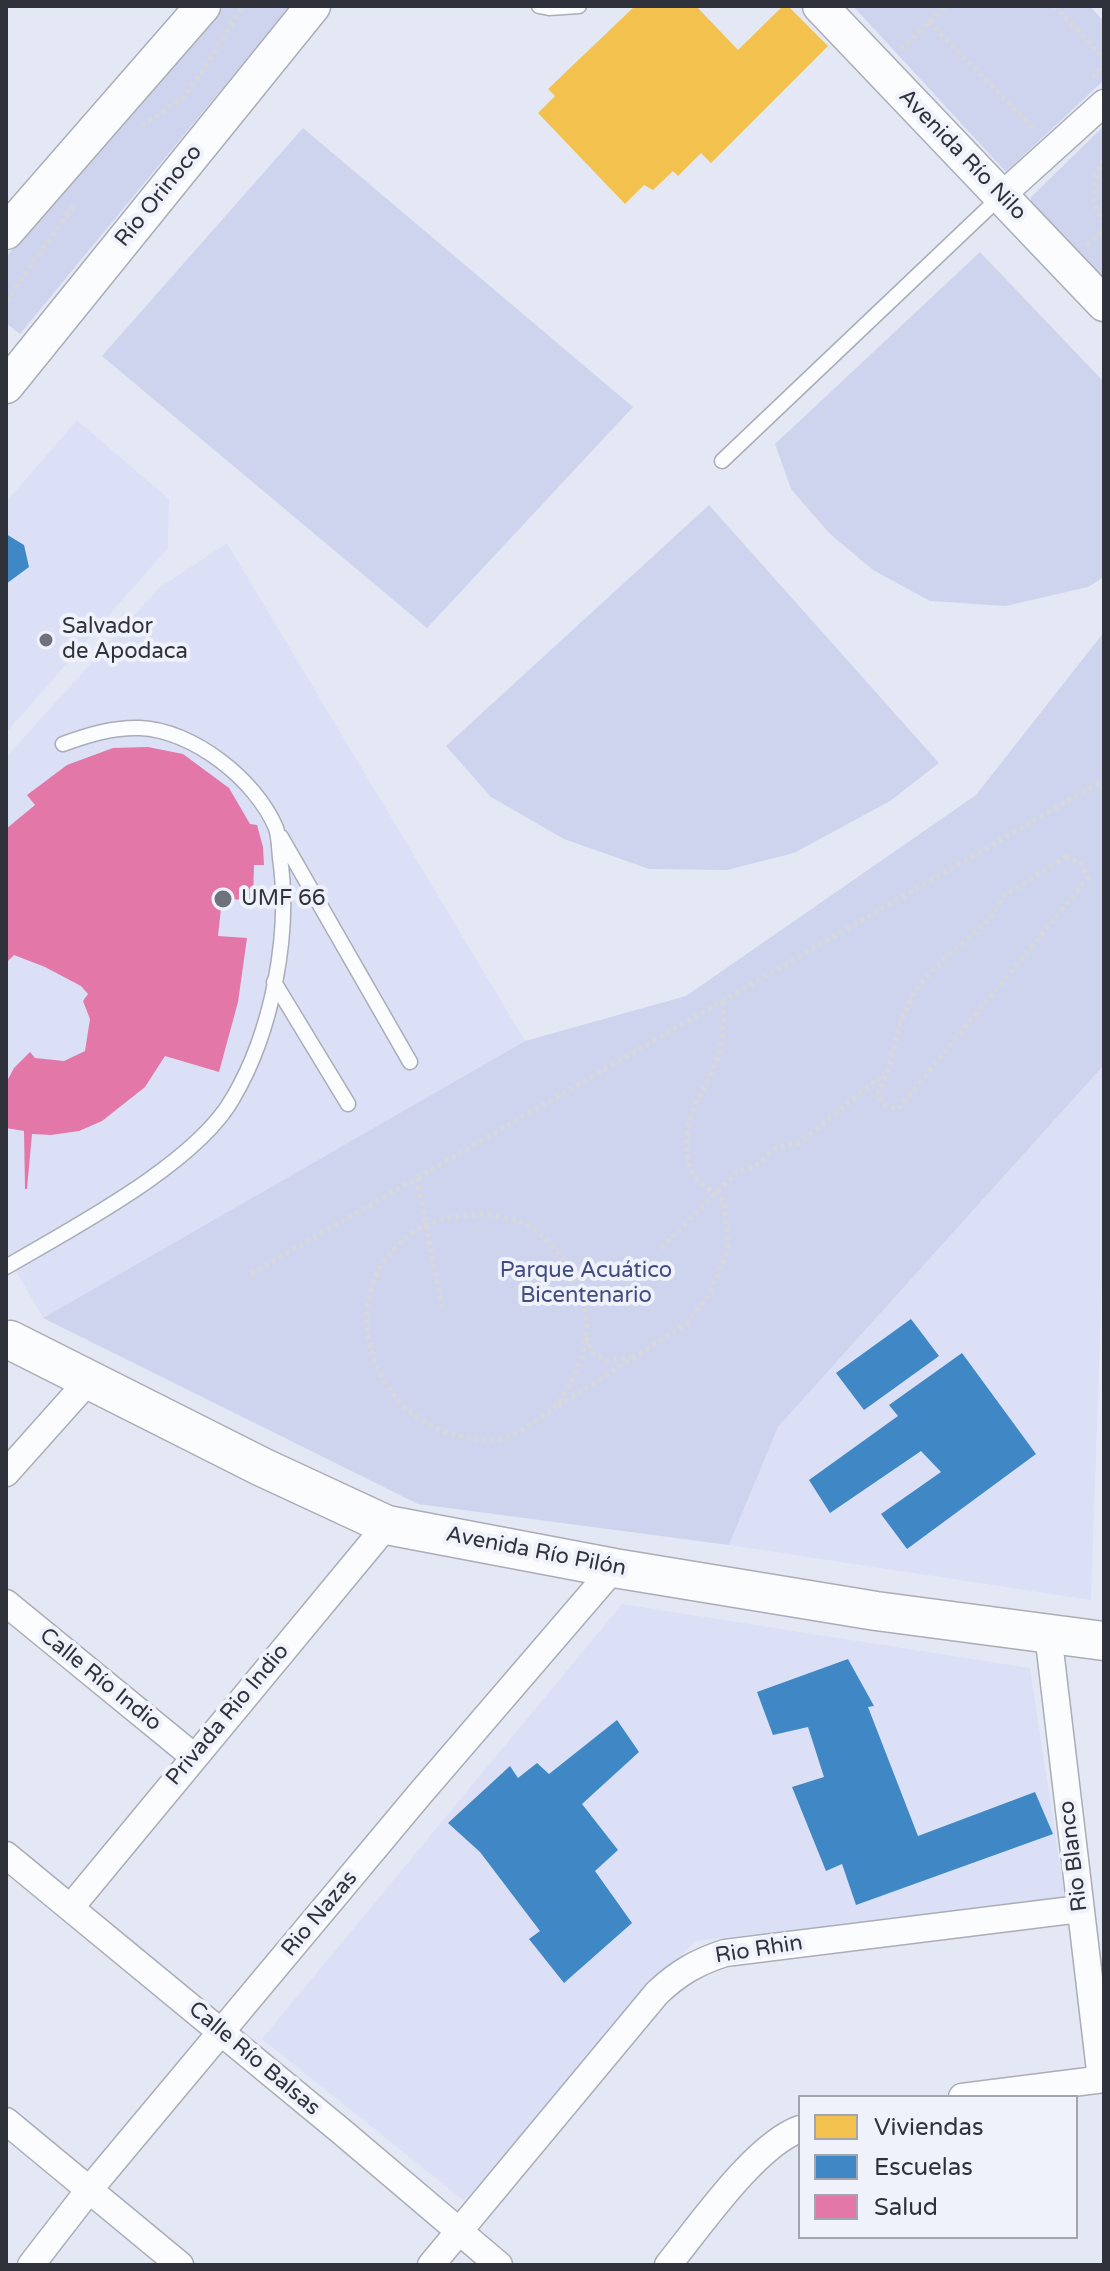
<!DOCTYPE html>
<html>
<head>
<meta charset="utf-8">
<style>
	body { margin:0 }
	#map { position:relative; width:1110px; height:2271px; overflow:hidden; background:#e4e8f5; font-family:"Varela Round",sans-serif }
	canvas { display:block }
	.frame { position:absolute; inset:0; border:8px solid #30323b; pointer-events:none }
	.legend { position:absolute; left:798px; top:2095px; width:280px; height:144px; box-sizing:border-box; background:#eff2fb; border:2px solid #a3a5ae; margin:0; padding:10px 14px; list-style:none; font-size:24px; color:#30323b }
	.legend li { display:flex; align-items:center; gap:16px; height:40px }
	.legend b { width:40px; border:2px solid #a3a5ae }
</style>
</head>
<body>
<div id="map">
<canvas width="1110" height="2271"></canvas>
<div class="frame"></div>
<ul class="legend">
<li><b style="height:22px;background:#f2c14e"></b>Viviendas</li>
<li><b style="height:22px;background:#3f88c5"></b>Escuelas</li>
<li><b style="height:22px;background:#e377a8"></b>Salud</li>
</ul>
</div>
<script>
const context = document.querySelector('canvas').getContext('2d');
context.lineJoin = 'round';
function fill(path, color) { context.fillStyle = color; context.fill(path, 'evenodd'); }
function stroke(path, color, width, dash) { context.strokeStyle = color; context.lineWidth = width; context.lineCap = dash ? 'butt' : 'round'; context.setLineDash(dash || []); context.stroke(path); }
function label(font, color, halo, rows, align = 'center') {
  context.font = font + ' "Varela Round",sans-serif'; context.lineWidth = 8; context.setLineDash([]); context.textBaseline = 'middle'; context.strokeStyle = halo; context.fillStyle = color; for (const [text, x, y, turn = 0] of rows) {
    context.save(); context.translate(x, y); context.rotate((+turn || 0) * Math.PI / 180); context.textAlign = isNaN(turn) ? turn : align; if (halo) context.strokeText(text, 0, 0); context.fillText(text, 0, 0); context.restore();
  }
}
fill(new Path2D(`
	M77,420L169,499L168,548L6,733V502Z
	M227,543L525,1041L43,1318L6,1253V757L159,588Z
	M1104,1065V1223L1091,1600L729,1545L778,1427Z
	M622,1604L1030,1668L1065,1899L695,1941L464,2201L262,2039Z`), '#dbe0f7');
fill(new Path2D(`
	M224,6H290L20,334L6,323V257Z
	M853,6H1090L1104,22V80L1006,172Z
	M1104,126V295L1032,220L1031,197Z
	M303,128L633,407L427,628L102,356Z
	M980,252L1104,382V577L1088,587L1006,606L930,601L873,570L829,533L791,489L775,444Z
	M709,505L939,763L890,801L794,853L727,870L649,869L564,839L491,797L446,746Z
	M1104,632V1065L778,1427L729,1545L418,1504L43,1318L525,1041L686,996L976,795Z`), '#ced4ed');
fill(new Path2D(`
	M635,6H696L738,50L783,6H788L828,46L711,163L701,153L678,176L673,171L653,190L644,185L625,204L538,113L555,96L548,89Z`), '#f2c14e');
fill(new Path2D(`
	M6,534L24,545L29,567L6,584Z
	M911,1319L939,1356L864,1410L836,1373Z
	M962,1353L1036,1454L907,1549L881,1514L941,1472L921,1451L830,1513L809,1480L898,1416L889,1405Z
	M848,1659L874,1706L868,1707L918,1836L1035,1792L1053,1834L856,1905L842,1864L826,1871L792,1787L824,1777L808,1727L773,1735L757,1692Z
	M617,1720L639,1752L582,1804L618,1850L595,1871L632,1923L564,1983L529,1939L540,1931L480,1852L448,1823L510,1766L518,1778L537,1763L549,1774Z`), '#3f88c5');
fill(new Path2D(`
	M148,747L183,754L229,788L250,824L257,825L263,847L264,865H254L253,900L222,899L218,936L247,938L238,1002L219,1072L165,1056L145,1087L102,1121L79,1131L51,1135L32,1134L27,1189H25L24,1131L6,1128V1083L14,1068L30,1052L35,1058L64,1061L85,1051L90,1019L83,1001L88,994L81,986L45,967L14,955L6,963V829L35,805L27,795L67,765L113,748Z`), '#e377a8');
const service = new Path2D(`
	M539,6L549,8L579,6
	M722,461L1001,196
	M281,837L410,1062
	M274,982L348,1104
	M6,1267C72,1228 196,1164 233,1098C272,1032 291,934 280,858C279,848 279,837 276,828C256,780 193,730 140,728C113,727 88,735 63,744`);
const minor = new Path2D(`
	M1001,196L1104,103
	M6,1473L89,1380
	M6,1603L193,1756
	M1048,1633L1101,2079
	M6,1855L341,2131L499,2265
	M71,1907L387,1525
	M962,2097L1104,2079
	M6,2121L180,2265
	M31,2265L89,2190L419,1795L614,1568
	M431,2265L657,1993C678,1973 697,1962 725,1953L1080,1909
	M668,2265C699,2227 755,2145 800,2129`);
const tertiary = new Path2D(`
	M820,6L1104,304
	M6,232L203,6
	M6,386L313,6`);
const secondary = new Path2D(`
	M10,1340L262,1467L387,1525L614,1568L876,1611L1104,1641`);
stroke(service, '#aaadb7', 17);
stroke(minor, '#aaadb7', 29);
stroke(tertiary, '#aaadb7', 37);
stroke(secondary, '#aaadb7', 41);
stroke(new Path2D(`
	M1054,6L1104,58
	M929,22L1036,131
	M901,49L946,6
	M1092,77L1104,65
	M142,126L182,98L200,75L243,6
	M1104,160C1091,181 1089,202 1104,222
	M1087,245L1104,230
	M6,301L74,205
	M1065,857L1080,862L1088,878L898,1109L883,1105L878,1091L888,1071L900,1023L915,991L934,968L989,920L1003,896Z
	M417,1178L442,1307
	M488,1214C499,1217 512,1219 523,1223C539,1230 557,1250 566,1265C597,1320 591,1348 560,1401C553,1412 538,1419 527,1427C504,1442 490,1442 464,1437C360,1418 327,1272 428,1224C447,1216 468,1215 488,1214Z
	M661,1248L739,1170L754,1168L774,1149L799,1143L884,1074
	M251,1274L1104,780
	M586,1337L593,1353L606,1361L631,1357
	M558,1406L686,1324L708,1296L728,1250L724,1201C714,1192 698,1183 692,1172C687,1165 688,1156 687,1148C684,1112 708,1089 718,1056C724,1037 724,1020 723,1001`), '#d7d8dc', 5, [4, 4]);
stroke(service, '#fbfcfe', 14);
stroke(minor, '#fbfcfe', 26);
stroke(tertiary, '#fbfcfe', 34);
stroke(secondary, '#fbfcfe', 38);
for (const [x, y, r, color] of [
	[46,640,8,"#6f727c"],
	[223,899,10,"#6f727c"]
]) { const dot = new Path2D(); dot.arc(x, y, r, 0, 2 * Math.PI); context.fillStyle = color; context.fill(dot); stroke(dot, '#eff2fb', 3); }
label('22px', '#30323b', '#eff2fb', [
	["Avenida Río Nilo",962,155,46],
	["Río Orinoco",159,196,-51],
	["Avenida Río Pilón",536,1552,11],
	["Calle Río Indio",100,1680,39],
	["Privada Rio Indio",228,1715,-50],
	["Rio Blanco",1074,1856,-97],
	["Rio Nazas",320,1914,-50],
	["Rio Rhin",759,1950,-9],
	["Calle Río Balsas",254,2059,40]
]);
label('22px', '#30323b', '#eff2fb', [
	["Salvador",62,627],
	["de Apodaca",62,652],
	["UMF 66",241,899]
], 'left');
label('22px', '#434b80', '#eff2fb', [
	["Parque Acuático",586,1271],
	["Bicentenario",586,1296]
]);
</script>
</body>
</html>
